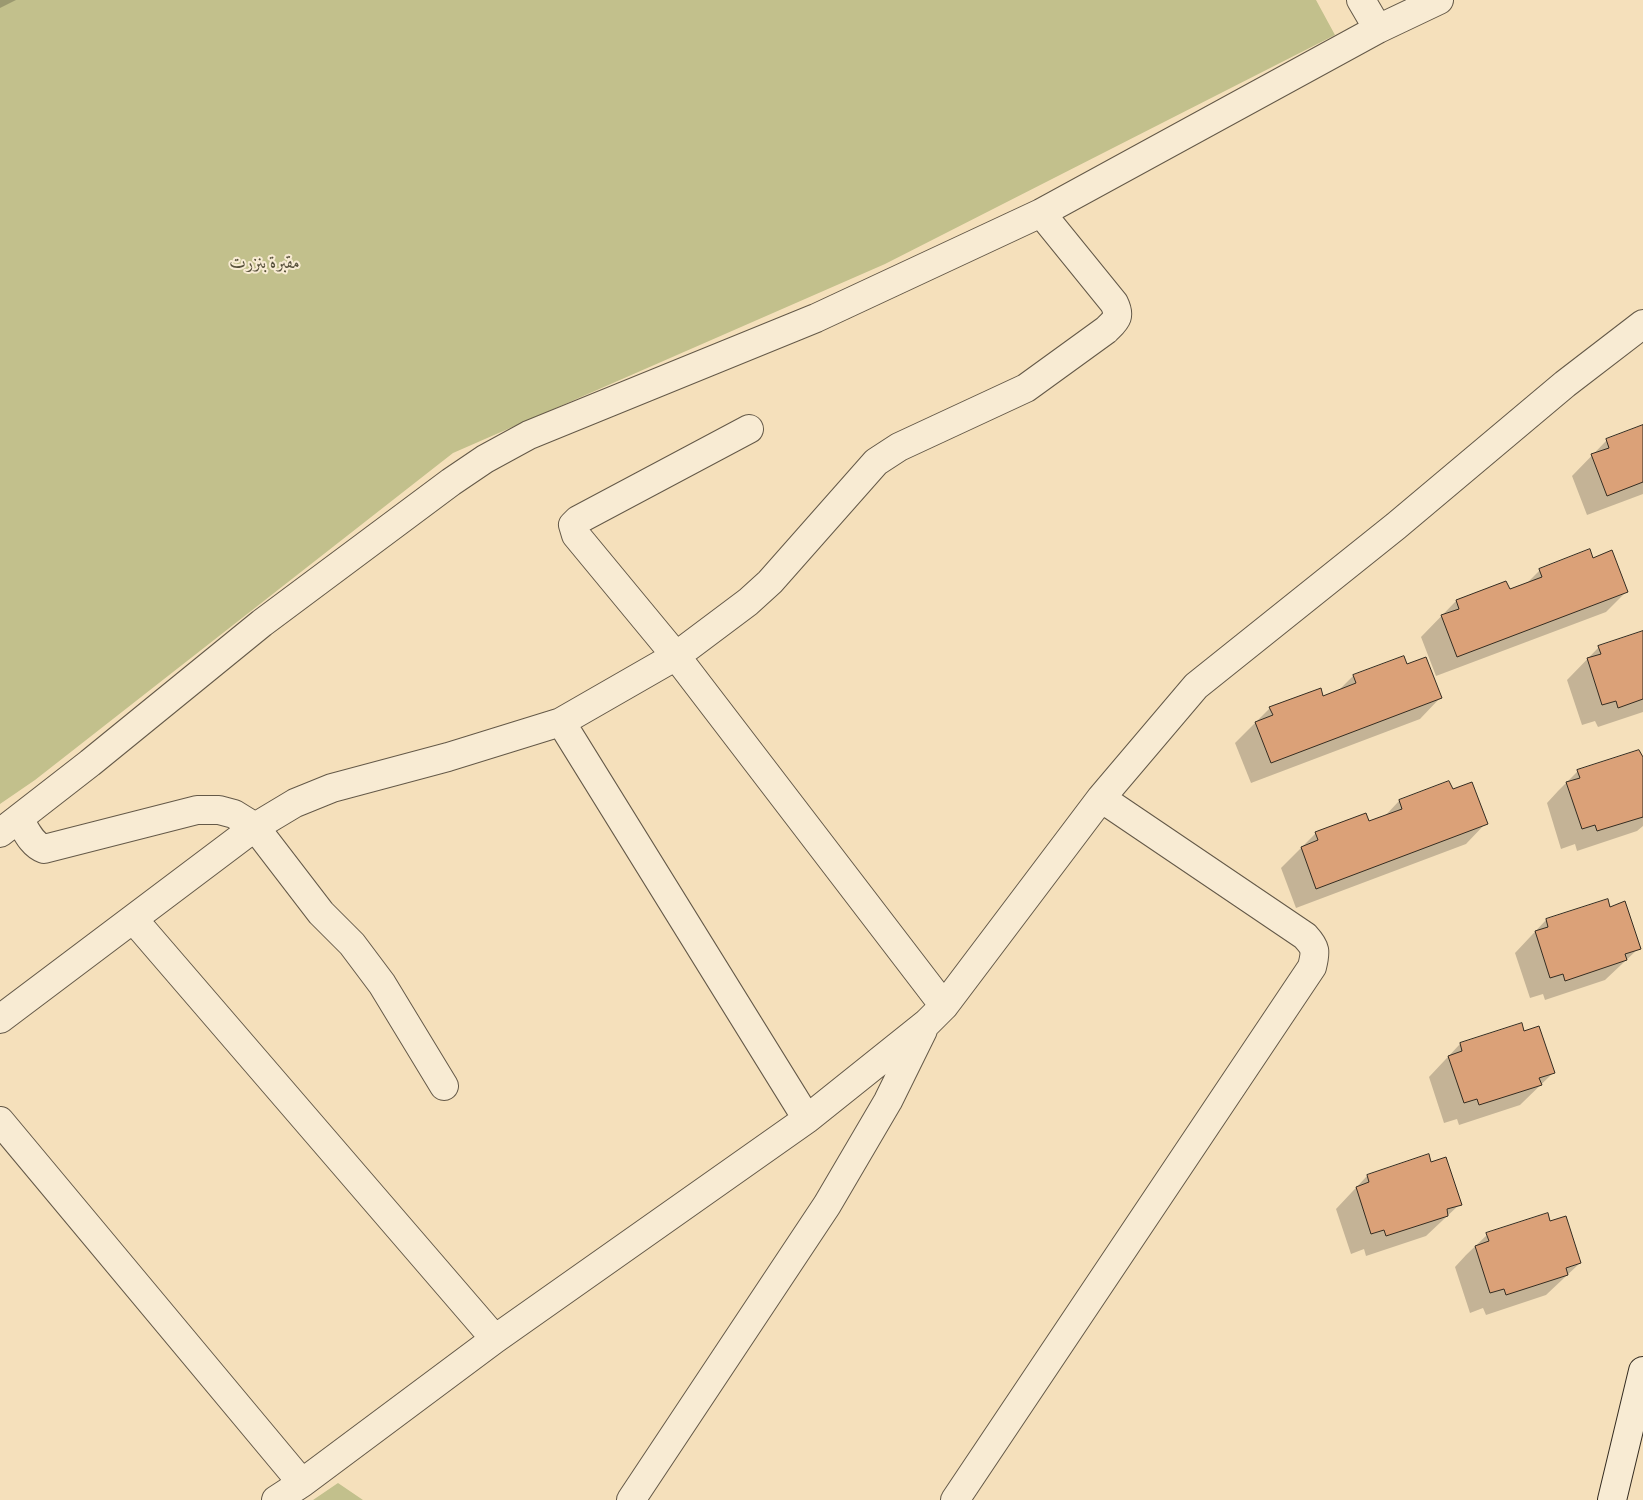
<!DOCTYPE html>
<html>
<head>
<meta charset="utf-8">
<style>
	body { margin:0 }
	canvas { display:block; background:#f5e0bb }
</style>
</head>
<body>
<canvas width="1643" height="1500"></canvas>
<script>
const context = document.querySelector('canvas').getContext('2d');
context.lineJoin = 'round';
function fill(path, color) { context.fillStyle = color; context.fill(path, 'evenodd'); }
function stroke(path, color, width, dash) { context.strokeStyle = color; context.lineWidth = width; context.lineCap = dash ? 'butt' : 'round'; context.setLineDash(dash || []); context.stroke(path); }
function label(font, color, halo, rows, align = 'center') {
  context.font = font + ' Vollkorn,Amiri,serif'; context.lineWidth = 4; context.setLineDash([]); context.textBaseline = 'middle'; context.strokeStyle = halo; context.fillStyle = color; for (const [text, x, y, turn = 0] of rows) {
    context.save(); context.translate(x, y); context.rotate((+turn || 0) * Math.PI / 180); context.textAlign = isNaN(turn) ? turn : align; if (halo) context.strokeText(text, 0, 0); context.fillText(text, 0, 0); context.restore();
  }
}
fill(new Path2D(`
	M0,0H1316L1335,35L885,264L453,453L35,780L0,804Z
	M338,1483L363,1500H313Z`), '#c2c08c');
fill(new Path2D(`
	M0,0H16L0,8Z
	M1643,427V494L1587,515L1572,476L1607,440Z
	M1592,559L1626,592L1606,612L1436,676L1421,637L1456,601L1506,583L1509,591L1525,585L1540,570Z
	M1643,633V712L1598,727L1595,721L1582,725L1567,680L1599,647Z
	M1403,657L1406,665L1440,698L1420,719L1251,783L1235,743L1270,708L1323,697L1338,691L1353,676Z
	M1643,758V826L1637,831L1577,851L1575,844L1561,849L1547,803L1558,791L1578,771Z
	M1449,783L1452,791L1486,823L1466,844L1296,908L1281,868L1316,833L1368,822L1384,817L1399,801Z
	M1607,900L1610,908L1639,948L1605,980L1545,1000L1543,994L1530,998L1515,953L1546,920Z
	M1521,1025L1523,1033L1553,1073L1520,1105L1459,1125L1457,1119L1444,1123L1429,1077L1460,1044Z
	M1428,1156L1431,1163L1460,1204L1426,1236L1366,1256L1364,1249L1351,1254L1336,1209L1367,1176Z
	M1550,1223L1580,1263L1546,1295L1486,1315L1483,1308L1470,1313L1455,1267L1466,1255L1487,1235Z`), '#0003');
const building = new Path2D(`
	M1643,425V482L1607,496L1591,454L1609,448L1606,439Z
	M1590,549L1593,558L1612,550L1628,592L1457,657L1441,615L1459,609L1456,600L1506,581L1510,589L1542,577L1539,569Z
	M1643,631V699L1618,708L1616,701L1602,705L1587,658L1601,654L1598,646Z
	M1404,656L1407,664L1426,657L1442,698L1271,763L1255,722L1273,715L1269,707L1321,688L1323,696L1356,683L1353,675Z
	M1639,750L1643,757V817L1597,831L1595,825L1582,829L1566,782L1580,778L1577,770Z
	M1449,781L1453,789L1472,782L1488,824L1316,889L1301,847L1318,840L1315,832L1366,813L1369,821L1402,809L1399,800Z
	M1608,899L1610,907L1625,901L1641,949L1625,954L1627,960L1565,981L1563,974L1550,978L1535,931L1548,927L1546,919Z
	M1522,1023L1524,1031L1539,1026L1555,1073L1539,1078L1542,1085L1479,1105L1477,1099L1464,1103L1448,1056L1462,1051L1460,1043Z
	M1429,1154L1431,1162L1446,1157L1462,1205L1447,1209L1448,1216L1386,1236L1384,1230L1371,1234L1356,1187L1369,1182L1367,1175Z
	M1548,1213L1550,1221L1566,1216L1581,1263L1566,1268L1568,1275L1506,1295L1504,1289L1490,1293L1475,1246L1489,1241L1486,1233Z`);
fill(building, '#dba178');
stroke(building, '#342c21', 1);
const street = new Path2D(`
	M1361,0L1378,29
	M749,429L578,520L573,525L576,535L676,656L944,1006
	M561,722L807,1119
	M19,819C26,830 31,844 44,849L197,810H219L234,814L255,827L321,913L352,944L382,984L444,1086
	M0,833L90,763L262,623L451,482L485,459L529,435L816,318L1041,213L1378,29L1439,0
	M134,920L495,1339
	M0,1019L255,827L295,803L332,788L448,757L561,722L676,656L748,602L770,582L876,462L899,447L1026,388L1106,330C1116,320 1121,317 1114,303L1041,213
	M0,1121L302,1483
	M276,1500L302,1483L495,1339L807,1119L927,1023L944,1006L1101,798L1196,686L1396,526L1565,384L1643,324
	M631,1500L827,1205L888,1101L923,1030
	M955,1500L1312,967C1316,951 1316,948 1305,936L1101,798`);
const secondary = new Path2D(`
	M1612,1500L1643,1371`);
stroke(street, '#645948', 30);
stroke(secondary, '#342c21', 30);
stroke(street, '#f8ebd3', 28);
stroke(secondary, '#f8ebd3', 28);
label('italic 18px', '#58513c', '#f8ebd3', [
	["مقبرة بنزرت",265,265]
]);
</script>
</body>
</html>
